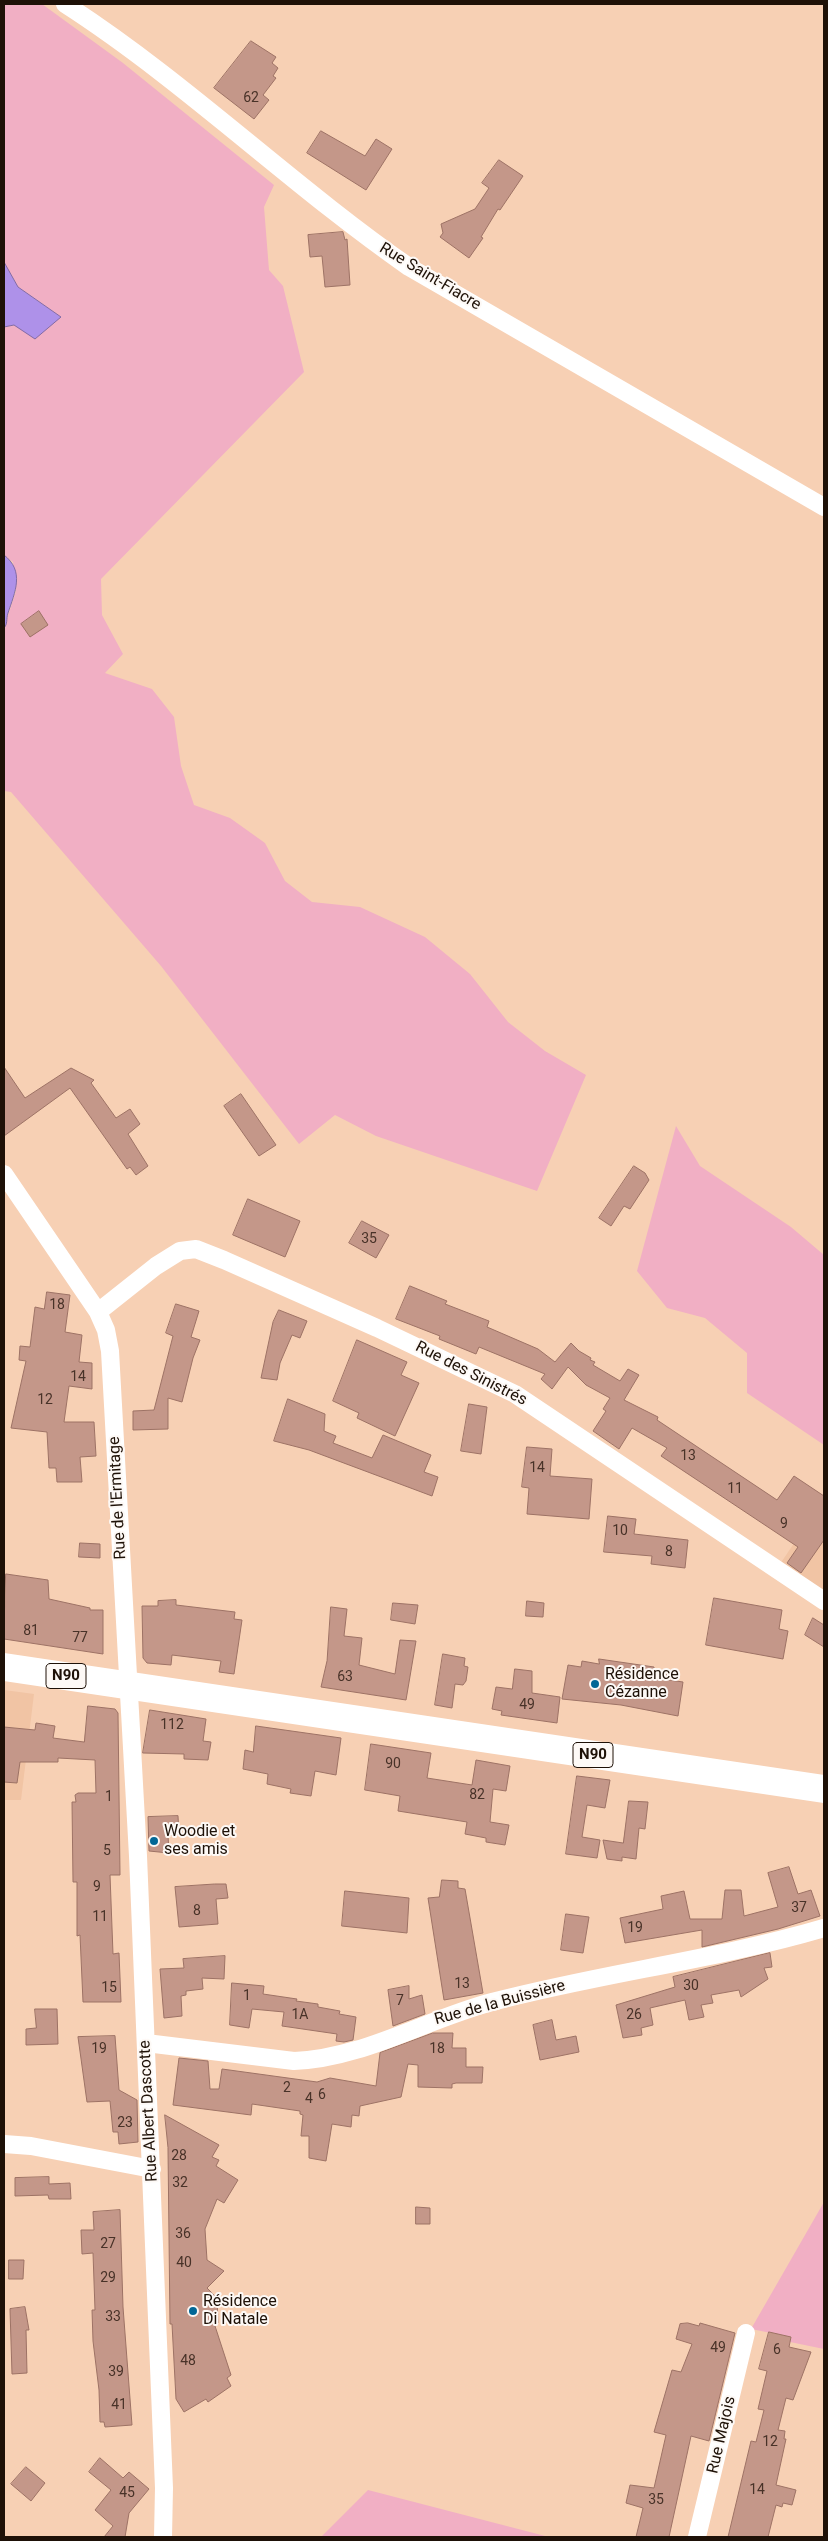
<!DOCTYPE html>
<html>
<head>
<meta charset="utf-8">
<style>
	body { margin:0 }
	#map { position:relative; width:828px; height:2541px; overflow:hidden; background:#f7d0b4; font-family:Roboto,sans-serif }
	canvas { display:block }
	.frame { position:absolute; inset:0; border:5px solid #1e1107; pointer-events:none }
</style>
</head>
<body>
<div id="map">
<canvas width="828" height="2541"></canvas>
<div class="frame"></div>
</div>
<script>
const context = document.querySelector('canvas').getContext('2d');
context.lineJoin = 'round';
function fill(path, color) { context.fillStyle = color; context.fill(path, 'evenodd'); }
function stroke(path, color, width, dash) { context.strokeStyle = color; context.lineWidth = width; context.lineCap = dash ? 'butt' : 'round'; context.setLineDash(dash || []); context.stroke(path); }
function label(font, color, halo, rows, align = 'center') {
  context.font = font + ' Roboto,sans-serif'; context.lineWidth = 4; context.setLineDash([]); context.textBaseline = 'middle'; context.strokeStyle = halo; context.fillStyle = color; for (const [text, x, y, turn = 0] of rows) {
    context.save(); context.translate(x, y); context.rotate((+turn || 0) * Math.PI / 180); context.textAlign = isNaN(turn) ? turn : align; if (halo) context.strokeText(text, 0, 0); context.fillText(text, 0, 0); context.restore();
  }
}
fill(new Path2D(`
	M824,1499V1591L780,1564Z
	M4,1690L34,1694L21,1800H4Z`), '#f1c4a4');
fill(new Path2D(`
	M4,4H42L123,63L274,185L264,207L269,270L283,286L304,372L101,579L102,615L123,654L105,673L152,689L174,717L181,766L194,805L230,818L265,843L285,881L312,902L360,907L425,937L470,974L508,1022L545,1051L586,1075L537,1191L376,1136L335,1115L299,1144L161,966L11,792L4,791V628L16,591L13,562L4,555V327L61,317L18,287L4,262Z
	M676,1126L700,1166L791,1227L824,1255V1445L747,1393V1353L705,1318L667,1308L637,1271Z
	M824,2202V2349L790,2342L791,2337L751,2329Z
	M368,2490L549,2537H321Z`), '#f1afc4');
const water = new Path2D(`
	M4,262L18,287L61,317L35,339L14,325L4,327Z
	M4,555C25,571 15,592 8,613C6,619 8,624 4,628Z`);
fill(water, '#ae91e9');
stroke(water, '#836ba5', 1);
const building = new Path2D(`
	M251,41L276,57L272,63L278,68L273,76L276,78L263,95L269,100L254,119L214,88Z
	M321,131L365,156L376,139L392,149L366,190L307,153Z
	M499,160L523,176L500,210L498,209L481,237L483,238L469,258L440,237L443,233L441,224L475,209L489,188L482,183Z
	M343,232L345,240L347,239L350,285L325,287L322,256L310,257L308,235Z
	M39,611L48,625L30,637L21,624Z
	M4,1067L25,1098L71,1068L94,1080L91,1083L116,1118L130,1109L140,1124L128,1134L148,1166L136,1175L130,1167L127,1169L70,1088L4,1136Z
	M241,1094L276,1145L259,1156L224,1106Z
	M634,1166L645,1173L649,1180L630,1209L624,1206L611,1226L599,1218Z
	M248,1199L300,1221L285,1257L233,1235Z
	M362,1221L389,1235L376,1258L349,1243Z
	M410,1286L447,1301L445,1304L489,1321L487,1327L538,1349L555,1362L571,1343L579,1351L591,1358L590,1360L595,1362L593,1365L620,1381L628,1369L639,1375L624,1400L658,1417L657,1420L777,1500L794,1476L824,1496V1540L801,1573L787,1563L798,1547L661,1456L667,1448L632,1428L619,1449L593,1431L606,1411L603,1409L610,1398L586,1385L568,1367L552,1389L541,1379L545,1374L479,1347L476,1354L439,1339L440,1336L396,1319Z
	M47,1292L70,1295L65,1332L82,1335L79,1362L92,1363V1389L69,1386L64,1422H94L96,1456L80,1457L82,1482H57L56,1468H49L47,1432L11,1428L26,1361L19,1360L20,1346L30,1347L35,1307L44,1309Z
	M176,1304L199,1311L191,1337L200,1340L193,1358L182,1402L168,1398V1429L133,1430V1411L154,1410L173,1336L166,1333Z
	M279,1310L307,1321L300,1338L292,1335L280,1363L277,1380L261,1378L273,1322Z
	M357,1340L407,1362L401,1375L419,1383L395,1436L357,1418L359,1413L333,1401Z
	M288,1399L325,1414L324,1431L336,1436L333,1443L372,1458L383,1435L431,1455L424,1472L438,1477L432,1496L309,1450L274,1441Z
	M469,1404L487,1407L481,1454L461,1451Z
	M527,1447L552,1449L550,1476L592,1479L589,1519L527,1514L529,1488L522,1487Z
	M608,1516L636,1519L634,1534L688,1540L685,1568L651,1564L652,1556L604,1552Z
	M80,1543L100,1544V1558L79,1557Z
	M6,1574L48,1580L49,1599L90,1608V1610H103V1654L4,1639Z
	M714,1598L782,1610L779,1629L788,1631L783,1659L706,1645Z
	M176,1600V1605L235,1612L234,1619L242,1620L234,1674L219,1672L221,1661L172,1655L171,1665L147,1663L143,1658L142,1606H158V1601Z
	M527,1601L544,1603L543,1617L526,1616Z
	M393,1603L418,1605L415,1624L391,1620Z
	M331,1607L347,1609L344,1636L362,1638L359,1665L395,1674L400,1640L416,1641L406,1700L321,1687L327,1661Z
	M813,1618L824,1625V1647L805,1635Z
	M443,1654L465,1658L464,1666L468,1667L466,1681L463,1685L455,1684L452,1708L435,1705Z
	M599,1659L654,1667V1672L670,1675L669,1680L683,1682L678,1716L621,1705L562,1699L568,1665L581,1667L582,1661L599,1664Z
	M515,1669L532,1671V1693L560,1697L557,1723L501,1715L502,1711L492,1709L496,1687L512,1689Z
	M88,1706L115,1709L118,1713L120,1875H110L113,1954L119,1953L121,2002H83L80,1935L77,1936V1882H73L72,1802H76L75,1795L78,1793H96L95,1760L58,1758V1762H20L17,1783L4,1782V1727L35,1730L36,1723L55,1726L53,1738L84,1742Z
	M150,1710L206,1719L203,1741L211,1742L208,1760L184,1759V1754L143,1753Z
	M256,1726L341,1738L336,1775L315,1771L311,1796L290,1793L291,1789L267,1784L268,1774L243,1769L245,1750L253,1752Z
	M371,1744L431,1753L427,1778L472,1785L476,1760L510,1766L506,1791L493,1789L490,1822L509,1825L505,1845L486,1842V1838L465,1834L467,1822L398,1811L400,1796L365,1790Z
	M577,1776L610,1780L605,1808L587,1805L582,1837L600,1840L597,1858L566,1854Z
	M629,1801L648,1802L645,1829L639,1828L636,1859L622,1857V1861L607,1859L603,1840L623,1843Z
	M178,1816L179,1834L168,1835L169,1853L149,1851L148,1817Z
	M789,1867L798,1894L811,1890L820,1916L778,1929L702,1947V1930L625,1943L620,1918L663,1909L661,1896L684,1891L690,1919H722L725,1890H741L744,1916L778,1907L768,1873Z
	M442,1880L458,1881V1888L465,1889L483,1993L444,2000L428,1898L439,1897Z
	M215,1884H226L228,1898L216,1899L218,1924L179,1927L175,1887Z
	M345,1891L409,1898L407,1933L342,1926Z
	M566,1914L589,1917L583,1953L561,1950Z
	M770,1953L772,1967L764,1968L768,1979L741,1997L739,1990L711,1995L713,2003L701,2005L704,2017L689,2020L685,2000L650,2008L653,2025L641,2028L642,2035L623,2038L616,2005L675,1987L673,1977Z
	M225,1956L224,1979L202,1978L203,1989L186,1991V1995L181,1996L182,2016L164,2018L160,1969L184,1968L183,1959Z
	M232,1983L264,1986L263,1994L297,1999L296,2001L318,2004V2007L340,2011L339,2014L356,2017L353,2040L344,2042L336,2041L337,2034L282,2026L284,2012L252,2009L249,2028L230,2025Z
	M409,1986V1999L422,1995L425,2014L393,2026L388,1990Z
	M35,2009H57L58,2044L26,2045V2029L36,2028Z
	M552,2020L556,2040L576,2036L579,2052L540,2060L533,2025Z
	M433,2033H453L452,2048H466V2067H483L482,2083H456L452,2084V2088L418,2087V2065L408,2064L401,2097L360,2106L359,2116L352,2115L351,2127L332,2124L326,2161L309,2158V2136H301L303,2115L300,2114V2111L252,2104L251,2115L173,2105L179,2058L208,2061L210,2089H219L222,2069L317,2082L330,2078L376,2086L380,2053Z
	M115,2036L119,2090L137,2100L138,2142L119,2144L118,2132H113L110,2101L87,2102L78,2037Z
	M165,2115L219,2145L212,2157L219,2160L216,2166L238,2180L224,2203L217,2199L205,2229L207,2260L224,2271L207,2288L217,2298L218,2323L215,2326L231,2375L227,2378L231,2386L208,2402L206,2399L184,2412L176,2399L172,2324H170L168,2148Z
	M49,2177V2184L70,2183L71,2199H49L48,2195L15,2196V2178Z
	M416,2207L430,2208V2224H416Z
	M120,2210L123,2307L132,2425L105,2427L104,2422H100L99,2390L93,2341L92,2310H95L93,2253L82,2254L81,2230H94L93,2212Z
	M9,2260H24L23,2279H9Z
	M25,2307L29,2330H26L27,2373L12,2374L10,2309Z
	M688,2323L699,2326L700,2323L735,2333L709,2441L691,2436L669,2537H636L643,2508L626,2503L630,2485L654,2488L666,2435L654,2432L672,2370L681,2372L692,2344L676,2339L680,2324Z
	M769,2332L791,2337L789,2347L811,2352L793,2400L786,2398L778,2430L785,2431L784,2439H786L776,2485L796,2490L792,2505L783,2503L782,2507L776,2505L768,2537H728L751,2441L756,2442L764,2410L758,2409L767,2371L759,2369Z
	M100,2458L123,2478L129,2472L149,2489L129,2513L125,2537H104L113,2526L95,2510L111,2490L89,2472Z
	M26,2467L45,2483L31,2501L11,2484Z`);
fill(building, '#c49789');
stroke(building, '#9d7265', 1);
stroke(new Path2D(`
	M65,4C186,82 291,185 409,267L824,507
	M4,1174L98,1312L106,1330L110,1351L138,1856L164,2488L163,2537
	M98,1312L156,1266L180,1251L196,1249L224,1260L377,1328L515,1394L824,1601
	M146,2043L294,2061C361,2059 427,2019 492,2002C602,1973 715,1960 824,1928
	M4,2144L31,2146L152,2169
	M697,2537L746,2333`), '#fff', 18);
stroke(new Path2D(`
	M4,1667L824,1789`), '#fff', 28);
for (const [x, y, r, color] of [
	[595,1684,5,"#026796"],
	[154,1841,5,"#026796"],
	[193,2311,5,"#026796"]
]) { const dot = new Path2D(); dot.arc(x, y, r, 0, 2 * Math.PI); context.fillStyle = color; context.fill(dot); stroke(dot, '#fdf9f6', 2); }
label('14px', '#483228', null, [
	["62",251,98],
	["35",369,1239],
	["18",57,1305],
	["14",78,1377],
	["12",45,1400],
	["13",688,1456],
	["14",537,1468],
	["11",735,1489],
	["9",784,1524],
	["10",620,1531],
	["8",669,1552],
	["81",31,1631],
	["77",80,1638],
	["63",345,1677],
	["49",527,1705],
	["112",172,1725],
	["90",393,1764],
	["82",477,1795],
	["1",109,1797],
	["5",107,1851],
	["9",97,1887],
	["37",799,1908],
	["8",197,1911],
	["11",100,1917],
	["19",635,1928],
	["13",462,1984],
	["30",691,1986],
	["15",109,1988],
	["1",247,1996],
	["7",400,2001],
	["1A",300,2015],
	["26",634,2015],
	["19",99,2049],
	["18",437,2049],
	["2",287,2088],
	["6",322,2095],
	["4",309,2099],
	["23",125,2123],
	["28",179,2156],
	["32",180,2183],
	["36",183,2234],
	["27",108,2244],
	["40",184,2263],
	["29",108,2278],
	["33",113,2317],
	["49",718,2348],
	["6",777,2350],
	["48",188,2361],
	["39",116,2372],
	["41",119,2405],
	["12",770,2442],
	["14",757,2490],
	["45",127,2493],
	["35",656,2500]
]);
for (const [x, y, w] of [
	[66,1676,40],
	[593,1755,40]
]) { const box = new Path2D(); box.roundRect(x - w / 2, y - 12.5, w, 25, 4); context.fillStyle = '#fdf9f6'; context.fill(box); stroke(box, '#1e1107', 1); }
label('bold 15px', '#1e1107', null, [
	["N90",66,1676],
	["N90",593,1755]
]);
label('16px', '#1e1107', '#fdf9f6', [
	["Rue Saint-Fiacre",430,277,31],
	["Rue des Sinistrés",471,1374,27],
	["Rue de l'Ermitage",118,1498,-93],
	["Rue de la Buissière",500,2003,-15],
	["Rue Albert Dascotte",149,2111,-93],
	["Rue Majois",722,2435,-77]
]);
label('16px', '#1e1107', '#fdf9f6', [
	["Résidence",605,1675],
	["Cézanne",605,1693],
	["Woodie et",164,1832],
	["ses amis",164,1850],
	["Résidence",203,2302],
	["Di Natale",203,2320]
], 'left');
</script>
</body>
</html>
